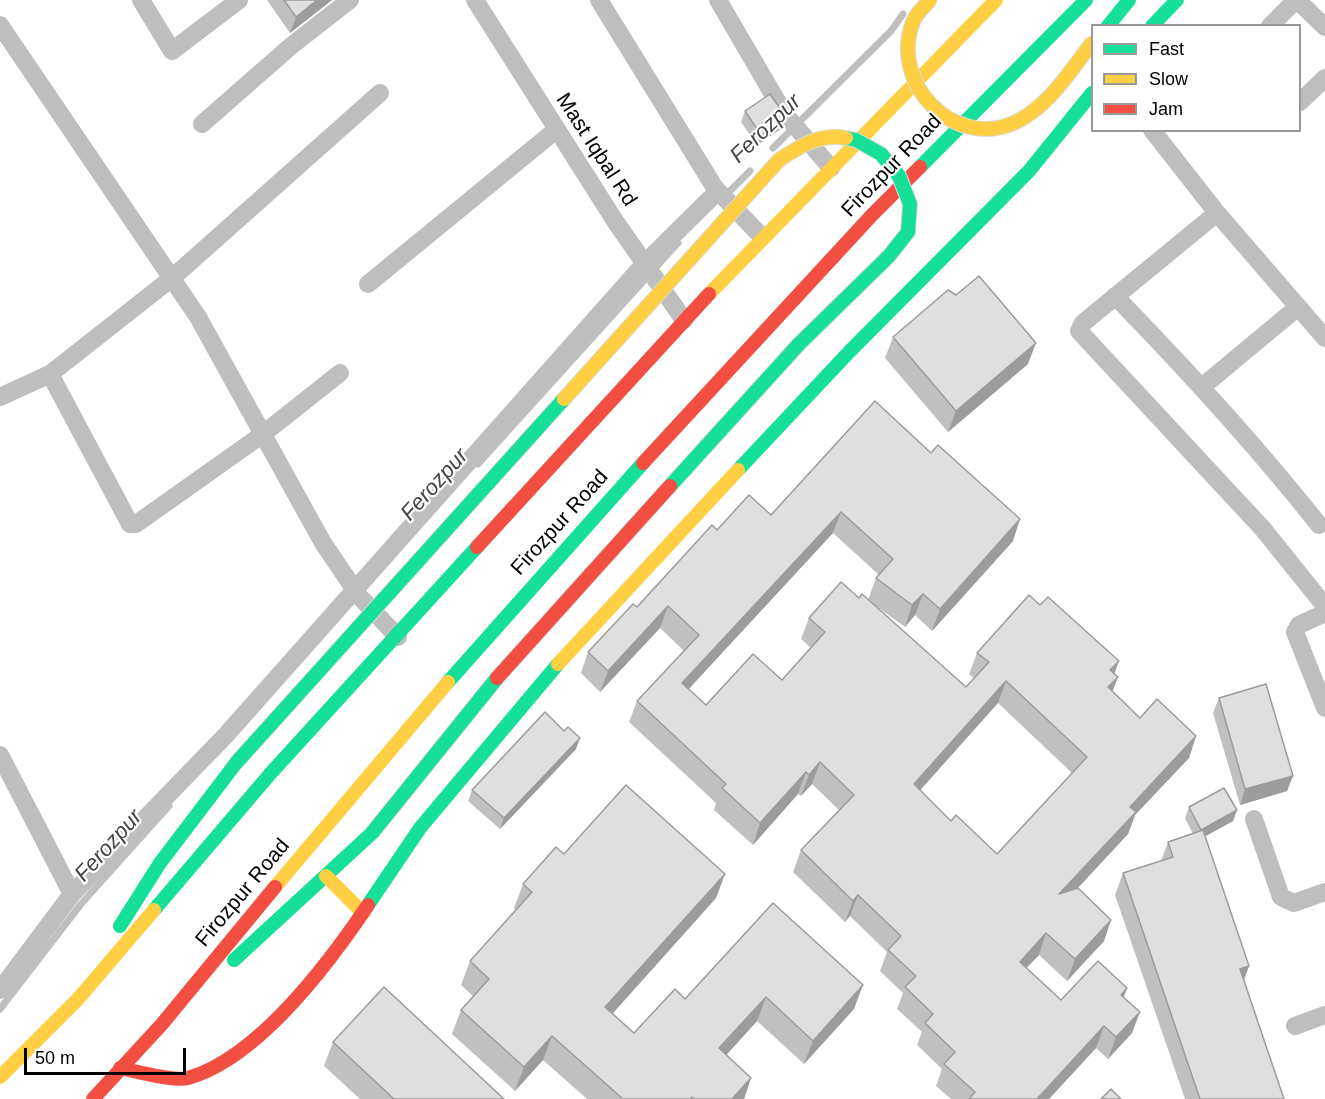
<!DOCTYPE html>
<html>
<head>
<meta charset="utf-8">
<style>
	body { margin:0 }
	#map { position:relative; width:1325px; height:1099px; overflow:hidden; background:#fff; font-family:Helvetica,sans-serif }
	canvas { display:block }
	.legend { position:absolute; left:1091px; top:24px; width:210px; height:108px; box-sizing:border-box; background:#fff; border:2px solid #999; margin:0; padding:8px 10px; list-style:none; font-size:18px; color:#000 }
	.legend li { display:flex; align-items:center; gap:12px; height:30px }
	.legend b { width:30px; border:2px solid #999 }
	.scale { position:absolute; left:24px; top:1048px; width:162px; height:27px; box-sizing:border-box; border:3px solid #000; border-top:0; padding-left:8px; font-size:18px; line-height:21px; white-space:nowrap; color:#000; -webkit-text-stroke:4px #fff; paint-order:stroke }
</style>
</head>
<body>
<div id="map">
<canvas width="1325" height="1099"></canvas>
<ul class="legend">
<li><b style="height:8px;background:#16e098"></b>Fast</li>
<li><b style="height:8px;background:#ffcf43"></b>Slow</li>
<li><b style="height:8px;background:#f24e42"></b>Jam</li>
</ul>
<div class="scale">50 m</div>
</div>
<script>
const context = document.querySelector('canvas').getContext('2d');
context.lineJoin = 'round';
function stroke(path, color, width, dash) { context.strokeStyle = color; context.lineWidth = width; context.lineCap = dash ? 'butt' : 'round'; context.setLineDash(dash || []); context.stroke(path); }
function fill(path, color) { context.fillStyle = color; context.fill(path, 'evenodd'); }
function label(font, color, halo, rows, align = 'center') {
  context.font = font + ' Helvetica,sans-serif'; context.lineWidth = 4.5; context.setLineDash([]); context.textBaseline = 'middle'; context.strokeStyle = halo; context.fillStyle = color; for (const [text, x, y, turn = 0] of rows) {
    context.save(); context.translate(x, y); context.rotate((+turn || 0) * Math.PI / 180); context.textAlign = isNaN(turn) ? turn : align; if (halo) context.strokeText(text, 0, 0); context.fillText(text, 0, 0); context.restore();
  }
}
stroke(new Path2D(`
	M773,148L891,31L903,14
	M724,197L750,171
	M478,464L678,243
	M0,1009L81,904L169,806`), '#bfbfbf', 7);
stroke(new Path2D(`
	M141,0L172,51L239,0
	M475,0L615,221L684,320
	M599,0L715,188L762,237
	M718,0L784,113L831,168
	M1297,0L1325,27
	M0,25L198,317L323,543L359,596L398,637
	M1270,26L1296,0
	M1300,102L1325,78
	M202,124L291,46L350,0
	M1152,130L1217,213L1325,338
	M1217,213L1083,323L1079,331L1263,529L1325,606
	M368,284L556,130
	M1115,296C1187,370 1255,444 1319,525
	M50,374L130,524H136L263,434L340,373
	M1203,386L1298,307
	M0,397L50,374L172,278L380,93
	M1325,613L1299,625L1295,632L1325,708
	M0,755L72,894
	M1254,819L1281,897L1294,903L1325,892
	M0,990L72,894L226,735L645,263L718,191
	M1295,1026L1325,1015`), '#bebebe', 18);
stroke(new Path2D(`
	M1108,26L1129,0
	M1152,26L1177,0
	M920,167L1086,0
	M738,470L850,351L1029,171L1092,93
	M448,682L643,463
	M368,905L420,828L558,664
	M154,910L270,774L477,547
	M120,926L160,863L236,763
	M234,960L372,833`), '#16e098', 14);
stroke(new Path2D(`
	M709,294L996,0
	M558,664L738,470
	M326,876L363,913
	M275,887L448,682
	M0,1077L78,999L154,910`), '#ffcf43', 14);
stroke(new Path2D(`
	M643,463L872,215L920,167
	M477,547L709,294
	M120,1068C135,1071 175,1082 188,1078C258,1058 329,963 368,905
	M93,1099L162,1024L275,887`), '#f24e42', 14);
const fastBridge = new Path2D(`
	M670,486L799,344L889,256L908,232L910,204L899,176L881,154L856,140L846,138
	M236,763L564,399
	M372,833L497,678`);
const slowBridge = new Path2D(`
	M930,0C924,7 916,13 913,22C889,83 954,151 1016,122C1049,106 1070,71 1092,43
	M564,399L779,160C800,146 820,133 846,138`);
const jamBridge = new Path2D(`
	M497,678L670,486`);
stroke(fastBridge, '#dbdbdb', 16, []);
stroke(slowBridge, '#dbdbdb', 16, []);
stroke(jamBridge, '#dbdbdb', 16, []);
stroke(fastBridge, '#16e098', 14);
stroke(slowBridge, '#ffcf43', 14);
stroke(jamBridge, '#f24e42', 14);
fill(new Path2D(`
	M267,0H332L290,33Z
	M745,111L786,117L782,128L757,145L741,122Z
	M893,337L1028,364L948,432L885,358Z
	M875,401L1013,541L932,631L915,615L905,627L869,601L966,687L974,678L969,674L977,653L1114,674L1118,677L1112,691L1140,718L1196,736L1189,758L1135,815L1128,834L1077,888L1111,920L1104,941L1067,981L1039,955L1026,968L1061,1000L1127,988L1124,997L1132,1033L1108,1059L1096,1048L1049,1099H951L936,1086L942,1069L917,1045L922,1032L897,1009L903,993L880,971L887,952L850,916L845,922L793,872L801,850L839,810L812,784L801,796L798,794L753,845L714,810L716,803L629,722L637,701L684,651L660,628L600,692L581,673L588,652L637,607L717,530L771,515ZM833,533L879,575L876,578L868,600L859,598L809,618L801,639L811,648L782,680L706,705L688,689ZM998,703L1072,773L997,854L951,821L920,790Z
	M1219,698L1287,791L1240,805L1213,713Z
	M576,749L500,829L468,801L472,790Z
	M1189,807L1237,810L1233,821L1205,836L1249,966L1244,979L1284,1099H1185L1115,895L1123,873L1161,861L1168,842L1193,834L1185,818Z
	M564,854L716,898L612,1014L634,1033L685,999L773,903L854,1009L804,1064L757,1021L726,1055L751,1078L744,1099H587L543,1060L515,1091L452,1034L461,1010L473,996L461,985L470,961L516,910L514,908L523,884Z
	M333,1042L504,1099H360L324,1066Z`), '#c0c0c0');
fill(new Path2D(`
	M317,0H332L290,33L296,17Z
	M786,117L782,128L757,145L761,135Z
	M1036,343L1028,364L948,432L956,411Z
	M841,512L833,533L674,705L682,683Z
	M1020,519L1013,541L932,631L940,609Z
	M923,594L915,615L905,627L912,605Z
	M668,606L660,628L600,692L608,671Z
	M1119,661L1111,683L1110,670Z
	M1118,677L1110,698L1108,687Z
	M1006,681L998,703L906,806L914,784Z
	M1196,736L1189,758L1135,815L1128,834L1052,916L1059,894L1130,807Z
	M580,738L576,749L500,829L504,818Z
	M820,762L812,784L801,796L809,775Z
	M806,772L798,794L753,845L760,823Z
	M1293,776L1287,791L1240,805L1245,789Z
	M1237,810L1233,821L1197,841L1201,830Z
	M725,874L716,898L597,1031L605,1007Z
	M858,895L850,916L845,922L853,901Z
	M1111,920L1104,941L1067,981L1075,959Z
	M1046,933L1039,955L1012,983L1020,962Z
	M1249,966L1241,988L1240,969Z
	M863,985L854,1009L804,1064L813,1041Z
	M1127,988L1119,1009L1121,995Z
	M766,997L757,1021L711,1072L719,1048Z
	M1140,1012L1132,1033L1108,1059L1116,1037Z
	M1104,1026L1096,1048L1049,1099H1037Z
	M552,1036L543,1060L515,1091L524,1067Z
	M751,1078L744,1099H732Z`), '#9c9c9c');
const building = new Path2D(`
	M284,0H317L296,17Z
	M770,94L786,117L761,135L745,111Z
	M979,276L1036,343L956,411L893,337L948,290L956,295Z
	M875,401L931,453L938,445L1020,519L940,609L923,594L912,605L876,578L893,559L841,512L682,683L706,705L753,654L782,680L825,632L809,618L841,582L859,598L862,594L966,687L989,662L977,653L1029,595L1040,605L1048,597L1119,661L1110,670L1118,677L1108,687L1140,718L1157,699L1196,736L1130,807L1136,812L1059,894L1078,888L1111,920L1075,959L1046,933L1020,962L1061,1000L1098,961L1127,988L1121,995L1140,1012L1116,1037L1104,1026L1037,1099H969L975,1092L944,1064L955,1052L925,1023L933,1014L905,987L916,976L888,950L901,936L858,895L853,901L801,850L854,795L820,762L809,775L806,772L760,823L722,788L726,784L637,701L699,635L668,606L608,671L588,652L633,604L637,607L712,525L717,530L749,495L771,515ZM1006,681L1087,757L997,854L956,815L951,821L914,784Z
	M1266,684L1293,776L1245,789L1219,698Z
	M545,712L564,731L568,727L580,738L504,818L472,790Z
	M626,785L725,874L605,1007L634,1033L675,989L685,999L773,903L863,985L813,1041L766,997L719,1048L751,1078L732,1099H695L692,1097L690,1099H623L552,1036L524,1067L461,1010L489,979L470,961L532,892L523,884L556,847L564,854Z
	M1224,788L1237,810L1201,830L1189,807Z
	M1203,830L1249,966L1240,969L1284,1099H1200L1123,873L1173,857L1168,842Z
	M384,987L504,1099H394L333,1042Z
	M1111,1089L1121,1099H1101Z`);
fill(building, '#dfdfdf');
stroke(building, '#9c9c9c', 1.5);
label('21px', '#000', '#fff', [
	["Mast Iqbal Rd",596,150,57],
	["Firozpur Road",892,166,-46],
	["Firozpur Road",560,523,-48],
	["Firozpur Road",243,893,-50]
]);
label('italic 22px', '#444', '#fff', [
	["Ferozpur",766,129,-44],
	["Ferozpur",435,485,-48],
	["Ferozpur",109,846,-48]
]);
</script>
</body>
</html>
